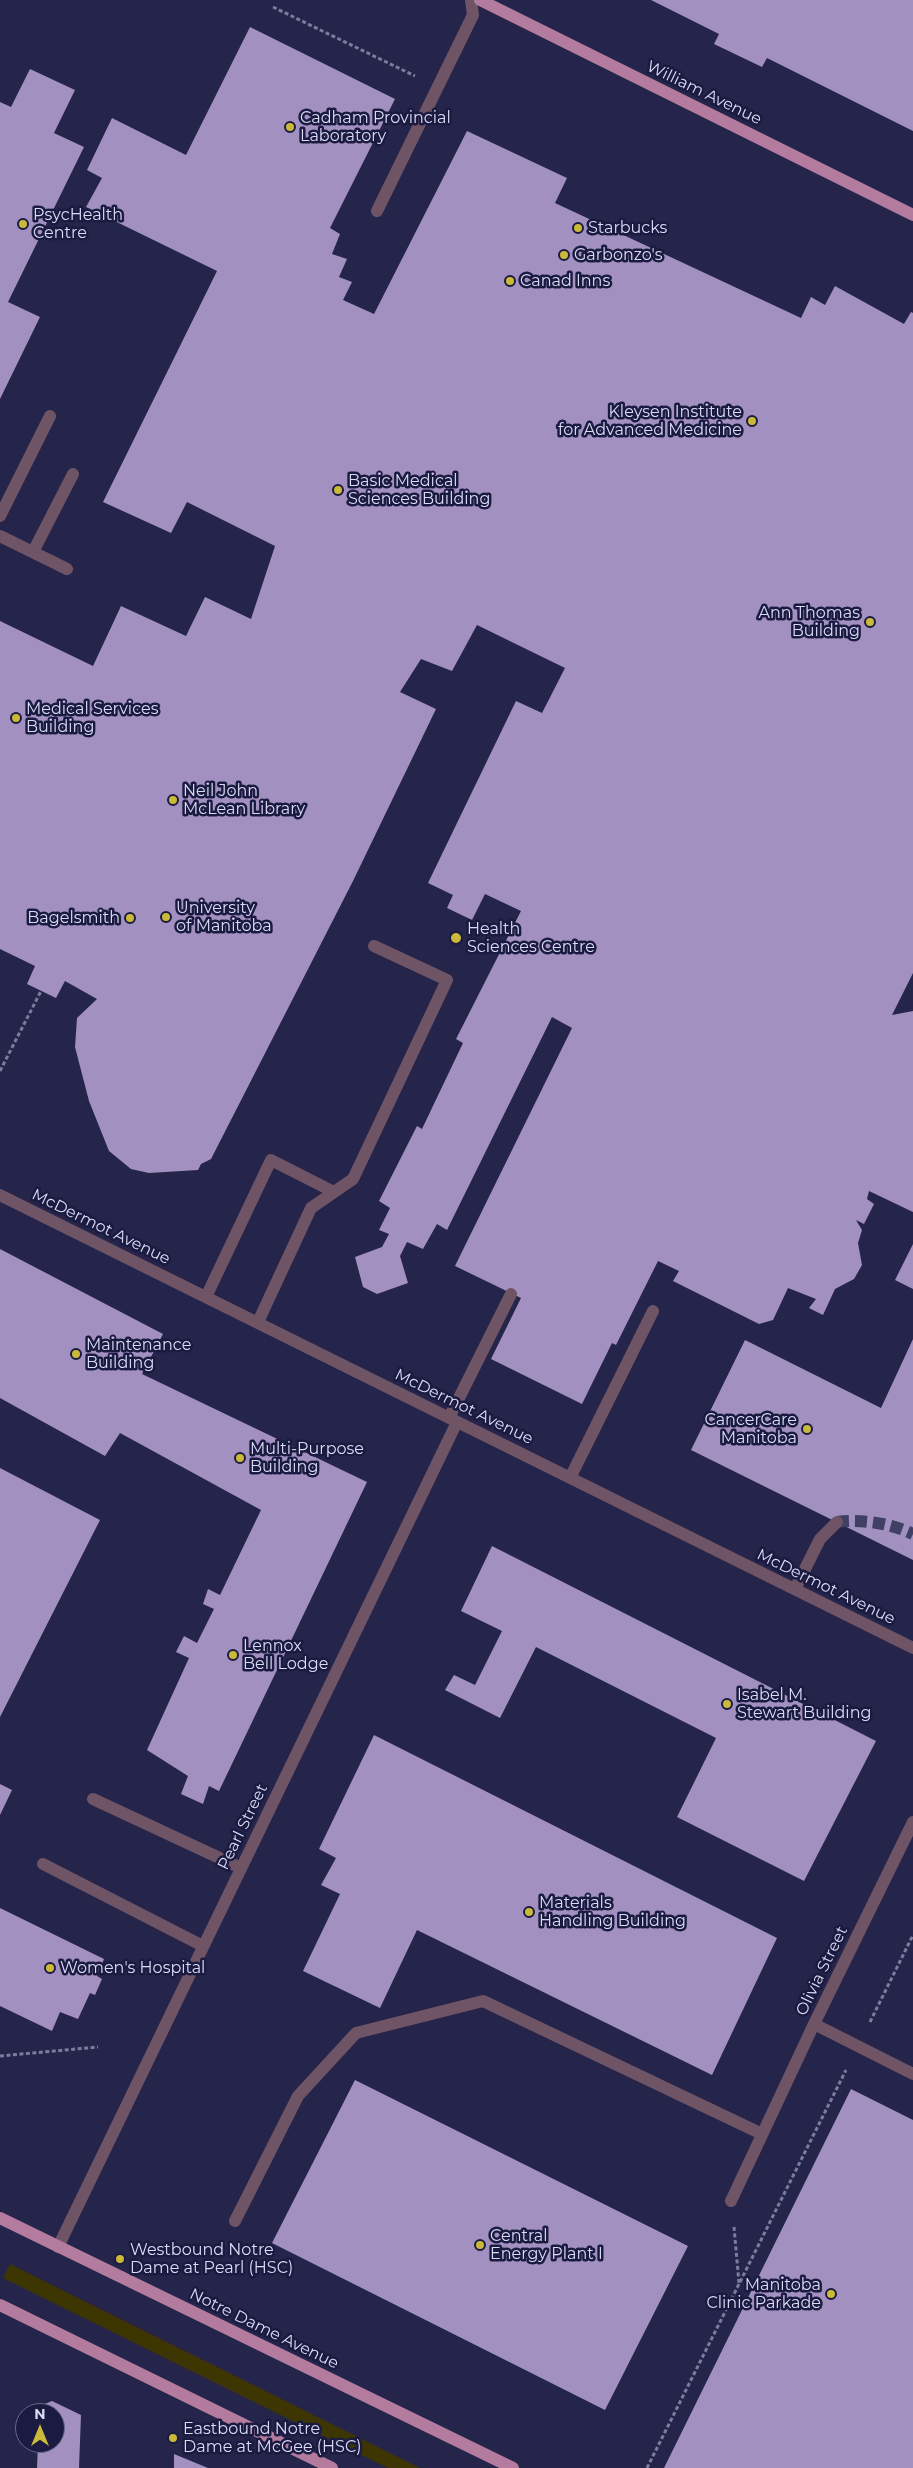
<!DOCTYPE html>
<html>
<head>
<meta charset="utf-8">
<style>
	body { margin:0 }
	#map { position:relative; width:913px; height:2468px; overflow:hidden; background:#25244b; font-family:Montserrat,sans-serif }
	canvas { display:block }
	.north { position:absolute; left:15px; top:2403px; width:50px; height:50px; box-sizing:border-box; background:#1b1a40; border:1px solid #676889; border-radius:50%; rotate:0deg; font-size:14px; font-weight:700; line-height:20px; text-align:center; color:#dadcf6 }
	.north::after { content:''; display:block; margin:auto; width:18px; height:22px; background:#cbba39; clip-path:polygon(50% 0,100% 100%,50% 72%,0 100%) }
</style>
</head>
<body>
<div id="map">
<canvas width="913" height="2468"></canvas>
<div class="north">N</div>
</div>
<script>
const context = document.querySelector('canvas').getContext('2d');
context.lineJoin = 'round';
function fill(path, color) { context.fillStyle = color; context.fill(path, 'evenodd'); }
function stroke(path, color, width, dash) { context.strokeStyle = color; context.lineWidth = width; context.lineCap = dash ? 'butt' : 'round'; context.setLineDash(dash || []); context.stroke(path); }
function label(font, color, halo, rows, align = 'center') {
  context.font = font + ' Montserrat,sans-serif'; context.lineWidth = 5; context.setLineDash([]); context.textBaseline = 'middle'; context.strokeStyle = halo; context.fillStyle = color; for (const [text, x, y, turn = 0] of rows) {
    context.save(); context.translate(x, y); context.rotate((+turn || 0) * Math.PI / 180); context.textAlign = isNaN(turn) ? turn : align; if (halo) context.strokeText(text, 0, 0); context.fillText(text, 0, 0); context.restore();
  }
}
fill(new Path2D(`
	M10,2264L420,2468H388L3,2278Z`), '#3d3602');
fill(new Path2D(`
	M651,0H913V131L767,58L762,67L714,44L719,34Z
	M250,27L395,99L330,228L340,234L332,254L347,259L339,277L352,282L343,300L374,314L467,131L567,178L555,203L801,318L811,297L825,305L835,286L904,324L911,312L913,313V973L892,1015L913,1011V1212L869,1191L867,1199L874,1204L864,1224L856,1220L862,1230L858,1243L862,1265L854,1279L835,1289L823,1315L809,1308L816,1299L788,1288L773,1320L759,1324L673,1281L679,1271L658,1261L616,1345L612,1343L582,1404L491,1359L521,1298L455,1266L572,1028L552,1017L447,1230L437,1224L423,1249L407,1242L400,1256L408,1283L377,1294L363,1287L355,1257L382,1247L389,1234L379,1230L390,1208L379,1201L417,1126L422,1129L463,1043L456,1039L521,911L485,894L472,920L447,908L453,895L428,883L516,701L542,713L565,668L477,625L452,671L421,659L400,692L436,709L353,881L211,1159L201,1164L198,1170L149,1173L131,1169L109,1151L89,1101L75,1047L77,1018L97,999L65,981L56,998L27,984L35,966L0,949V621L93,666L121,606L186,636L205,597L251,619L275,546L187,502L171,533L103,502L217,271L86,207L102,178L87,170L112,118L186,155Z
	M30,69L75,90L54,133L84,147L8,302L40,317L0,399V102L11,107Z
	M913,1244V1289L895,1280Z
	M0,1249L163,1334L142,1374L367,1482L219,1791L209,1786L203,1804L181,1794L188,1776L147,1750L189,1658L176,1652L184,1636L197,1643L214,1609L203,1604L208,1589L220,1595L261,1510L120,1433L105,1456L0,1398Z
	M913,1339V1560L691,1450L745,1340L881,1408Z
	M0,1468L100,1520L0,1717Z
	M492,1546L876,1741L804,1881L677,1817L716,1738L536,1647L500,1718L445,1690L454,1675L475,1685L502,1631L461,1611Z
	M374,1735L777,1938L712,2075L417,1930L380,2008L303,1971L340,1894L321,1885L336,1858L319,1849Z
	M0,1784L12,1790L0,1815Z
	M0,1908L104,1959L97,1976L102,1979L95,1995L90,1993L78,2019L60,2012L52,2031L0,2006Z
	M355,2080L688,2246L605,2410L272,2243Z
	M851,2089L913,2120V2468H664Z
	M52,2401L81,2415L79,2468H37L38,2443H55V2413H39L45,2404Z
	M174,2454L208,2468H174Z`), '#a291c0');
stroke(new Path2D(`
	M837,1522C862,1519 890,1523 913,1534`), '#404065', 12, [12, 6]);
stroke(new Path2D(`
	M273,7L415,76
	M0,1071L41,991
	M870,2022L913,1935
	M0,2056L98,2047
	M734,2227L739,2283
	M647,2468L846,2070`), '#7c7d9d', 3, [4, 2.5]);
stroke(new Path2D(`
	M377,211L473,15L471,0
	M0,516L50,416
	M0,536L67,569
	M33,552L73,474
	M0,1195L913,1648
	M206,1297L271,1160L334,1192
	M258,1322L311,1208L353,1179L447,980L374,946
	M449,1418L511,1294
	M570,1478L653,1311
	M795,1589L820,1539L837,1522
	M93,1799L241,1868
	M43,1864L203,1946
	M814,2024L913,2074
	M731,2201L814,2024L913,1822
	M235,2221L298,2096L356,2033L483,2001L762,2134
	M58,2247L457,1422`), '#6f5465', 12);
stroke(new Path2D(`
	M480,0L913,215
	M0,2218L513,2468
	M0,2305L332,2468`), '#b37c9f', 12);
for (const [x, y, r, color] of [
	[290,127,5,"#cbba39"],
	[23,224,5,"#cbba39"],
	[578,228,5,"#cbba39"],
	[564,255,5,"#cbba39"],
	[510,281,5,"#cbba39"],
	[752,421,5,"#cbba39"],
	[338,490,5,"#cbba39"],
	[870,622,5,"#cbba39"],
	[16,718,5,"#cbba39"],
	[173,800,5,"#cbba39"],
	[166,917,5,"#cbba39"],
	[130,918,5,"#cbba39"],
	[456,938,6,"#cbba39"],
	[76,1354,5,"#cbba39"],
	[807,1429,5,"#cbba39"],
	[240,1458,5,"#cbba39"],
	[233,1655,5,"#cbba39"],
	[727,1704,5,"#cbba39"],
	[529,1912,5,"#cbba39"],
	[50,1968,5,"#cbba39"],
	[480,2245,5,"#cbba39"],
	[120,2259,5,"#cbba39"],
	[831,2294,5,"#cbba39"],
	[173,2438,5,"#cbba39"]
]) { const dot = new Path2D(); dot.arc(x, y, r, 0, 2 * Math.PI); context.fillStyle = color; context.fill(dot); stroke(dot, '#1b1a40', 2); }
label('16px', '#dadcf6', '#1b1a40', [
	["William Avenue",704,93,26],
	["McDermot Avenue",101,1227,26],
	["McDermot Avenue",464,1407,26],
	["McDermot Avenue",826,1587,26],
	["Pearl Street",243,1827,-64],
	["Olivia Street",822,1971,-64],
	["Notre Dame Avenue",264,2329,26]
]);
label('16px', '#dadcf6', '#1b1a40', [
	["Cadham Provincial",300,118],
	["Laboratory",300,136],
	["PsycHealth",33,215],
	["Centre",33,233],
	["Starbucks",588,228],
	["Garbonzo's",574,255],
	["Canad Inns",520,281],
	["Kleysen Institute",742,412,"right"],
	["for Advanced Medicine",742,430,"right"],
	["Basic Medical",348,481],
	["Sciences Building",348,499],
	["Ann Thomas",860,613,"right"],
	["Building",860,631,"right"],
	["Medical Services",26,709],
	["Building",26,727],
	["Neil John",183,791],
	["McLean Library",183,809],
	["University",176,908],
	["of Manitoba",176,926],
	["Bagelsmith",120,918,"right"],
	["Health",467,929],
	["Sciences Centre",467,947],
	["Maintenance",86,1345],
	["Building",86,1363],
	["CancerCare",797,1420,"right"],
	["Manitoba",797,1438,"right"],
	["Multi-Purpose",250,1449],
	["Building",250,1467],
	["Lennox",243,1646],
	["Bell Lodge",243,1664],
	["Isabel M.",737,1695],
	["Stewart Building",737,1713],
	["Materials",539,1903],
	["Handling Building",539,1921],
	["Women's Hospital",60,1968],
	["Central",490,2236],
	["Energy Plant I",490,2254],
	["Westbound Notre",130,2250],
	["Dame at Pearl (HSC)",130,2268],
	["Manitoba",821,2285,"right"],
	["Clinic Parkade",821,2303,"right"],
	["Eastbound Notre",183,2429],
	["Dame at McGee (HSC)",183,2447]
], 'left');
</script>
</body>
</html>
